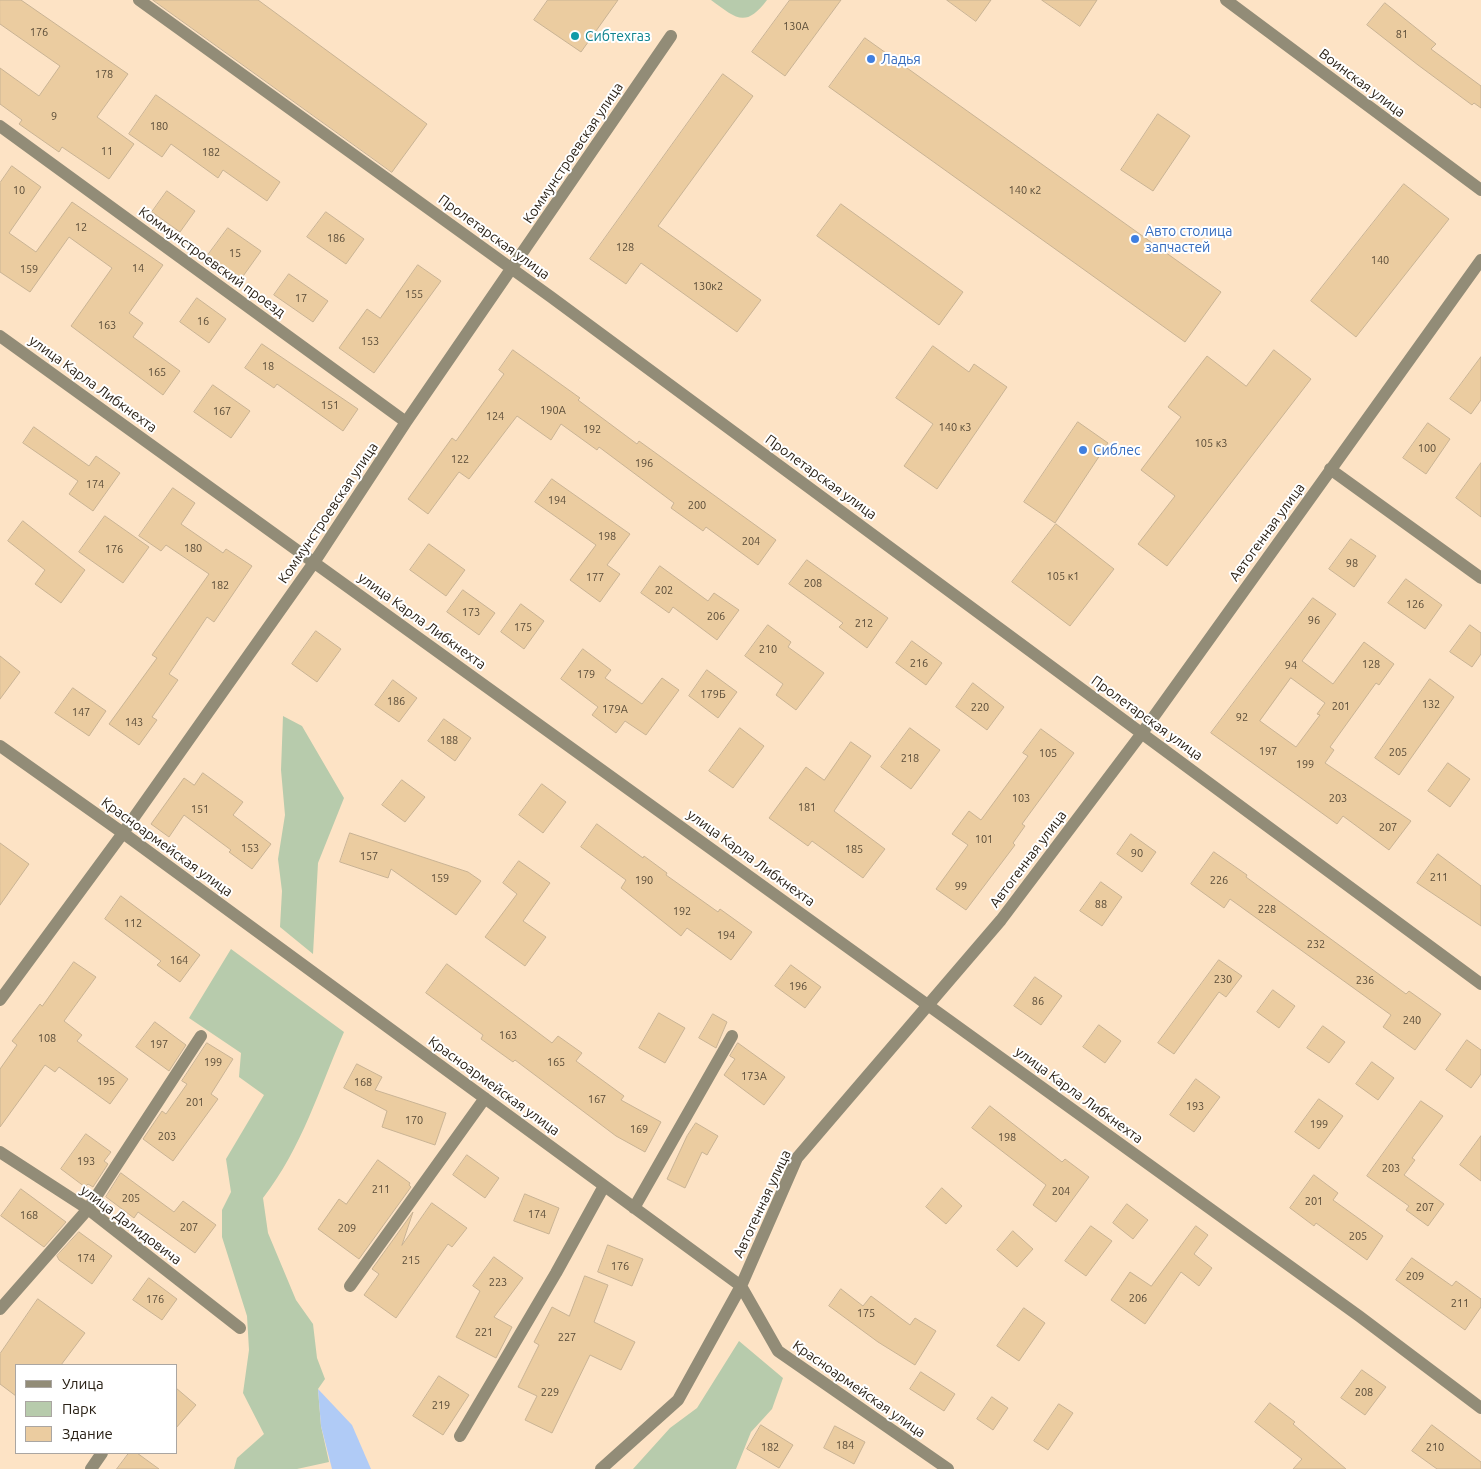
<!DOCTYPE html>
<html>
<head>
<meta charset="utf-8">
<style>
	body { margin:0 }
	#map { position:relative; width:1481px; height:1469px; overflow:hidden; background:#fde3c5; font-family:Ubuntu,sans-serif }
	canvas { display:block }
	.legend { position:absolute; left:15px; top:1364px; width:162px; height:90px; box-sizing:border-box; background:#fff; border:1px solid #aaa6a2; margin:0; padding:6px 9px; list-style:none; font-size:15px; color:#2a2116 }
	.legend li { display:flex; align-items:center; gap:10px; height:25px }
	.legend b { width:25px; border:1px solid #aaa6a2 }
</style>
</head>
<body>
<div id="map">
<canvas width="1481" height="1469"></canvas>
<ul class="legend">
<li><b style="height:6px;background:#928c77"></b>Улица</li>
<li><b style="height:14px;background:#b7cbac"></b>Парк</li>
<li><b style="height:14px;background:#ebcca0"></b>Здание</li>
</ul>
</div>
<script>
const context = document.querySelector('canvas').getContext('2d');
context.lineJoin = 'round';
function fill(path, color) { context.fillStyle = color; context.fill(path, 'evenodd'); }
function stroke(path, color, width, dash) { context.strokeStyle = color; context.lineWidth = width; context.lineCap = dash ? 'butt' : 'round'; context.setLineDash(dash || []); context.stroke(path); }
function label(font, color, halo, rows, align = 'center') {
  context.font = font + ' Ubuntu,sans-serif'; context.lineWidth = 4; context.setLineDash([]); context.textBaseline = 'middle'; context.strokeStyle = halo; context.fillStyle = color; for (const [text, x, y, turn = 0] of rows) {
    context.save(); context.translate(x, y); context.rotate((+turn || 0) * Math.PI / 180); context.textAlign = isNaN(turn) ? turn : align; if (halo) context.strokeText(text, 0, 0); context.fillText(text, 0, 0); context.restore();
  }
}
fill(new Path2D(`
	M711,0H767C745,29 736,18 711,0Z
	M283,716L302,726L344,798L318,863L313,954L280,927L282,891L278,859L285,815L281,770Z
	M231,949L344,1032C319,1089 302,1148 263,1198L268,1233L296,1300L313,1324L317,1358L325,1379L318,1389L321,1426L329,1462L297,1469H234L237,1458L264,1434L243,1393L249,1350L247,1316L222,1237V1210L231,1192L226,1159L264,1095L239,1077L241,1053L189,1018Z
	M739,1341L783,1378L772,1409L751,1432L736,1469H633L670,1428L697,1408Z`), '#b7cbac');
fill(new Path2D(`
	M318,1389L352,1425L371,1469H332L321,1426Z`), '#b0cbf6');
const building = new Path2D(`
	M0,0H21L128,74L97,117L134,144L109,179L62,147L59,152L19,124L22,120L0,104V68L39,96L60,66L0,24Z
	M153,0H258L427,124L392,172Z
	M548,0H618L581,52L534,20Z
	M790,0H841L785,76L752,52Z
	M947,0H991L976,21Z
	M1042,0H1097L1080,26Z
	M1385,3L1436,44L1431,49L1481,86V108L1474,103L1472,105L1418,65L1367,25Z
	M865,38L1221,292L1185,342L829,87Z
	M723,74L753,96L658,226L761,300L737,332L641,263L626,284L590,259Z
	M156,95L280,182L267,201L223,170L218,178L171,144L162,157L129,134Z
	M1158,114L1190,136L1153,191L1121,170Z
	M12,166L41,187L9,233L36,252L72,202L163,265L129,313L143,323L133,337L180,371L163,395L71,326L112,268L69,237L30,292L0,272V183Z
	M1404,184L1449,219L1356,337L1311,301Z
	M167,191L195,211L180,232L152,212Z
	M841,204L963,292L939,325L817,236Z
	M326,212L364,239L346,264L307,237Z
	M228,228L261,251L241,279L208,255Z
	M418,265L441,281L374,373L339,348L367,309L380,318Z
	M289,274L328,301L313,322L274,295Z
	M197,298L226,319L209,343L180,322Z
	M262,344L358,409L343,431L277,384L274,388L245,368Z
	M933,346L969,372L974,364L1007,387L937,489L904,466L933,424L896,398Z
	M513,350L580,398L578,400L637,444L639,441L776,540L758,565L706,527L703,531L671,508L674,503L599,447L597,450L561,424L551,440L517,416L469,479L459,472L428,514L408,499L452,438L456,441L504,374L499,370Z
	M1274,350L1311,379L1167,566L1138,544L1175,496L1141,470L1181,417L1168,407L1207,356L1246,386Z
	M1481,357V400L1471,414L1450,399Z
	M213,385L250,411L231,438L194,412Z
	M1078,422L1108,443L1055,523L1024,502Z
	M1428,423L1450,439L1426,474L1403,458Z
	M34,427L89,466L96,456L120,473L93,511L69,494L78,481L23,443Z
	M1481,463V517L1456,498Z
	M552,479L630,534L607,565L620,574L600,602L570,580L596,545L535,502Z
	M173,488L195,503L181,524L223,553L226,549L252,566L214,622L207,617L169,674L178,680L152,717L157,720L139,745L109,724L157,658L152,655L209,574L166,545L161,551L139,536Z
	M105,516L149,547L123,583L79,552Z
	M23,521L85,570L61,603L35,584L45,570L8,541Z
	M1056,524L1114,569L1070,626L1012,582Z
	M1351,539L1376,556L1354,587L1329,569Z
	M429,544L465,570L446,596L410,570Z
	M807,560L888,618L867,648L839,627L843,623L789,584Z
	M660,566L708,601L714,593L739,610L717,640L673,607L669,613L641,593Z
	M1406,579L1442,605L1425,629L1388,603Z
	M463,590L495,613L479,635L447,612Z
	M1313,598L1336,614L1302,661L1333,684L1364,642L1394,664L1379,685L1376,683L1330,747L1334,750L1325,763L1411,821L1389,850L1343,816L1337,824L1211,733ZM1291,678L1325,703L1317,714L1320,715L1296,747L1260,721Z
	M521,604L544,621L524,649L501,632Z
	M768,625L791,642L788,647L824,673L796,710L776,695L783,684L745,656Z
	M1470,625L1481,633V654L1472,667L1450,652Z
	M316,631L341,649L317,682L292,664Z
	M912,641L942,663L926,685L896,663Z
	M583,649L611,670L605,678L642,704L662,678L679,690L646,735L625,721L616,733L592,715L598,707L561,679Z
	M0,656L20,672L0,699Z
	M707,670L737,692L718,718L689,696Z
	M1430,679L1454,697L1399,775L1375,758Z
	M393,680L417,698L399,722L375,705Z
	M973,683L1004,707L987,730L956,707Z
	M73,688L106,711L89,736L55,713Z
	M444,719L471,738L455,761L428,741Z
	M740,728L764,746L733,788L709,771Z
	M910,728L940,750L911,789L881,767Z
	M1041,729L1074,753L1022,824L1025,826L1013,843L1015,845L966,910L936,889L968,845L952,834L969,811L981,820L1028,756L1023,753Z
	M851,742L871,756L834,811L885,849L863,878L812,841L808,846L769,818L806,767L824,780Z
	M1448,763L1470,779L1450,807L1428,791Z
	M203,773L243,802L233,815L271,844L252,869L229,852L231,850L184,815L169,837L151,824L184,778L194,785Z
	M402,780L425,797L405,822L382,805Z
	M542,784L566,802L543,833L519,815Z
	M597,824L643,858L644,856L667,873L666,875L718,912L720,909L752,932L731,960L687,928L681,936L621,888L626,880L581,847Z
	M350,833L468,872L481,881L456,915L391,869L388,878L340,862Z
	M1131,834L1156,852L1142,872L1117,854Z
	M0,843L29,864L0,905Z
	M1214,852L1247,875L1246,877L1406,994L1409,991L1441,1014L1415,1050L1383,1027L1391,1015L1230,899L1224,908L1191,884Z
	M1438,854L1481,886V926L1417,883Z
	M519,861L550,883L523,921L546,937L525,966L485,937L517,894L503,883Z
	M1101,882L1122,897L1102,926L1080,911Z
	M121,896L200,955L180,982L157,965L161,961L105,919Z
	M1219,960L1242,976L1226,997L1219,992L1174,1054L1158,1043Z
	M74,962L96,977L64,1021L82,1035L77,1041L128,1079L110,1104L59,1067L55,1072L45,1065L0,1127V1069L17,1045L12,1041L40,1004L42,1006Z
	M447,964L552,1043L558,1036L582,1053L576,1061L624,1096L621,1100L661,1122L645,1152L616,1136L515,1060L513,1062L481,1039L483,1035L426,993Z
	M791,965L821,987L805,1008L775,986Z
	M1035,977L1062,996L1041,1025L1014,1006Z
	M1273,990L1295,1006L1279,1028L1257,1012Z
	M659,1013L685,1028L665,1063L639,1048Z
	M713,1014L727,1022L716,1048L699,1038Z
	M155,1022L186,1045L169,1071L136,1047Z
	M1099,1025L1121,1041L1105,1063L1083,1047Z
	M1323,1026L1345,1042L1329,1063L1307,1048Z
	M1467,1040L1481,1050V1074L1471,1088L1446,1070Z
	M207,1043L233,1059L211,1094L218,1099L173,1161L143,1139L162,1111L166,1114L187,1084L182,1081Z
	M738,1043L785,1077L764,1105L724,1075L735,1059L730,1056Z
	M1372,1062L1394,1078L1378,1100L1356,1084Z
	M357,1064L382,1077L375,1090L446,1113L435,1145L382,1127L387,1111L344,1088Z
	M1196,1079L1220,1097L1194,1132L1170,1115Z
	M1319,1099L1343,1116L1319,1149L1295,1132Z
	M1421,1101L1443,1116L1412,1158L1415,1160L1404,1175L1444,1204L1428,1226L1406,1210L1409,1206L1367,1176Z
	M990,1106L1062,1162L1065,1159L1089,1177L1056,1222L1033,1205L1046,1185L972,1128Z
	M696,1123L718,1136L707,1155L702,1152L685,1188L667,1179L687,1136Z
	M86,1134L111,1152L104,1161L108,1164L93,1187L88,1184L85,1187L61,1169Z
	M1481,1136V1181L1460,1165Z
	M467,1155L499,1178L485,1198L453,1175Z
	M378,1160L410,1183L409,1185L411,1187L359,1259L318,1229L339,1199L346,1204Z
	M121,1173L174,1212L183,1201L216,1225L195,1253L138,1212L134,1218L106,1197Z
	M1314,1175L1338,1193L1333,1200L1383,1236L1367,1260L1316,1223L1314,1226L1290,1208Z
	M942,1188L962,1206L946,1224L926,1207Z
	M21,1189L66,1222L44,1247L1,1216Z
	M525,1194L559,1208L549,1234L514,1221Z
	M432,1203L467,1228L452,1247L448,1244L396,1318L364,1295L379,1274L372,1269L413,1212L402,1245Z
	M1127,1204L1148,1220L1133,1239L1113,1223Z
	M1091,1226L1112,1241L1086,1276L1065,1261Z
	M1196,1226L1208,1235L1194,1254L1212,1268L1199,1286L1181,1272L1145,1324L1111,1300L1130,1272L1151,1286Z
	M1013,1231L1033,1249L1017,1267L997,1250Z
	M79,1232L112,1256L92,1284L59,1260L57,1256Z
	M608,1245L643,1259L632,1286L598,1272Z
	M494,1257L523,1278L494,1317L512,1327L496,1358L456,1337L480,1291L473,1286Z
	M1412,1258L1452,1286L1456,1281L1481,1299V1307L1465,1330L1396,1280Z
	M585,1276L608,1285L594,1322L635,1342L621,1370L590,1355L552,1433L525,1420L537,1396L518,1387L539,1345L534,1342L552,1307L569,1316Z
	M149,1278L177,1299L162,1320L133,1300Z
	M841,1289L863,1306L871,1296L910,1325L915,1318L936,1331L915,1365L878,1342L829,1306Z
	M38,1299L85,1333L61,1365H16V1396L0,1384V1354Z
	M1024,1308L1045,1323L1019,1361L997,1346Z
	M1362,1370L1386,1387L1365,1415L1341,1398Z
	M921,1372L955,1394L944,1411L910,1389Z
	M439,1376L469,1395L443,1435L413,1416Z
	M176,1388L196,1405L176,1428Z
	M992,1397L1008,1408L993,1430L977,1419Z
	M1270,1403L1295,1422L1293,1424L1346,1469H1293L1302,1459L1255,1422Z
	M1059,1404L1073,1413L1048,1450L1034,1441Z
	M761,1425L793,1445L779,1468L747,1449Z
	M1432,1425L1481,1462V1469H1437L1412,1451Z
	M835,1426L865,1442L854,1464L824,1448Z
	M129,1453H137L159,1469H117Z`);
fill(building, '#ebcca0');
stroke(building, '#c9b394', 1);
stroke(new Path2D(`
	M139,0L551,297L1481,984
	M1226,0L1481,190
	M0,126L406,422
	M0,336L1359,1316L1481,1408
	M1330,469L1481,578
	M0,746L123,833L741,1286L778,1351L948,1469
	M0,1000L123,833L315,561L406,422L671,36
	M0,1152L88,1209L240,1328
	M634,1208L732,1036
	M350,1286L485,1098
	M0,1309L88,1209L201,1036
	M460,1436L556,1273L604,1186
	M91,1469L102,1453
	M601,1469L678,1400L741,1286L797,1158L1001,920L1142,733L1481,260`), '#928c77', 12);
for (const [x, y, r, color] of [
	[575,36,5,"#0f9aa8"],
	[871,59,5,"#3f7fe0"],
	[1135,239,5,"#3f7fe0"],
	[1083,450,5,"#3f7fe0"]
]) { const dot = new Path2D(); dot.arc(x, y, r, 0, 2 * Math.PI); context.fillStyle = color; context.fill(dot); stroke(dot, '#fff', 2); }
label('11px', '#5a4c38', null, [
	["130А",796,26],
	["176",39,32],
	["81",1402,34],
	["178",104,74],
	["9",54,116],
	["180",159,126],
	["11",107,151],
	["182",211,152],
	["10",19,190],
	["140 к2",1025,190],
	["12",81,227],
	["186",336,238],
	["128",625,247],
	["15",235,253],
	["140",1380,260],
	["14",138,268],
	["159",29,269],
	["130к2",708,286],
	["155",414,294],
	["17",301,298],
	["16",203,321],
	["163",107,325],
	["153",370,341],
	["18",268,366],
	["165",157,372],
	["151",330,405],
	["190А",553,410],
	["167",222,411],
	["124",495,416],
	["140 к3",955,427],
	["192",592,429],
	["105 к3",1211,443],
	["100",1427,448],
	["122",460,459],
	["196",644,463],
	["174",95,484],
	["194",557,500],
	["200",697,505],
	["198",607,536],
	["204",751,541],
	["180",193,548],
	["176",114,549],
	["98",1352,563],
	["105 к1",1063,576],
	["177",595,577],
	["208",813,583],
	["182",220,585],
	["202",664,590],
	["126",1415,604],
	["173",471,612],
	["206",716,616],
	["96",1314,620],
	["212",864,623],
	["175",523,627],
	["210",768,649],
	["216",919,663],
	["128",1371,664],
	["94",1291,665],
	["179",586,674],
	["179Б",713,694],
	["186",396,701],
	["132",1431,704],
	["201",1341,706],
	["220",980,707],
	["179А",615,709],
	["147",81,712],
	["92",1242,717],
	["143",134,722],
	["188",449,740],
	["197",1268,751],
	["205",1398,752],
	["105",1048,753],
	["218",910,758],
	["199",1305,764],
	["103",1021,798],
	["203",1338,798],
	["181",807,807],
	["151",200,809],
	["207",1388,827],
	["101",984,839],
	["153",250,848],
	["185",854,849],
	["90",1137,853],
	["157",369,856],
	["211",1439,877],
	["159",440,878],
	["190",644,880],
	["226",1219,880],
	["99",961,886],
	["88",1101,904],
	["228",1267,909],
	["192",682,911],
	["112",133,923],
	["194",726,935],
	["232",1316,944],
	["164",179,960],
	["230",1223,979],
	["236",1365,980],
	["196",798,986],
	["86",1038,1001],
	["240",1412,1020],
	["163",508,1035],
	["108",47,1038],
	["197",159,1044],
	["199",213,1062],
	["165",556,1062],
	["173А",754,1076],
	["195",106,1081],
	["168",363,1082],
	["167",597,1099],
	["201",195,1102],
	["193",1195,1106],
	["170",414,1120],
	["199",1319,1124],
	["169",639,1129],
	["203",167,1136],
	["198",1007,1137],
	["193",86,1161],
	["203",1391,1168],
	["211",381,1189],
	["204",1061,1191],
	["205",131,1198],
	["201",1314,1201],
	["207",1425,1207],
	["174",537,1214],
	["168",29,1215],
	["207",189,1227],
	["209",347,1228],
	["205",1358,1236],
	["174",86,1258],
	["215",411,1260],
	["176",620,1266],
	["209",1415,1276],
	["223",498,1282],
	["206",1138,1298],
	["176",155,1299],
	["211",1460,1303],
	["175",866,1313],
	["221",484,1332],
	["227",567,1337],
	["229",550,1392],
	["208",1364,1392],
	["219",441,1405],
	["184",845,1445],
	["182",770,1447],
	["210",1435,1447]
]);
label('14px', '#0d838f', '#fff', [
	["Сибтехгаз",585,36]
], 'left');
label('14px', '#366cbe', '#fff', [
	["Ладья",881,59],
	["Авто столица",1145,231],
	["запчастей",1145,247],
	["Сиблес",1093,450]
], 'left');
label('14px', '#2a2116', '#fff', [
	["Воинская улица",1362,83,37],
	["Коммунстроевская улица",573,153,-56],
	["Пролетарская улица",494,237,36],
	["Коммунстроевский проезд",212,262,36],
	["улица Карла Либкнехта",93,384,36],
	["Пролетарская улица",821,477,36],
	["Коммунстроевская улица",328,513,-56],
	["Автогенная улица",1267,532,-54],
	["улица Карла Либкнехта",422,621,36],
	["Пролетарская улица",1147,718,36],
	["Красноармейская улица",167,847,36],
	["улица Карла Либкнехта",751,858,36],
	["Автогенная улица",1028,859,-53],
	["Красноармейская улица",494,1086,36],
	["улица Карла Либкнехта",1079,1095,36],
	["Автогенная улица",762,1204,-65],
	["улица Далидовича",131,1225,37],
	["Красноармейская улица",859,1389,35]
]);
</script>
</body>
</html>
